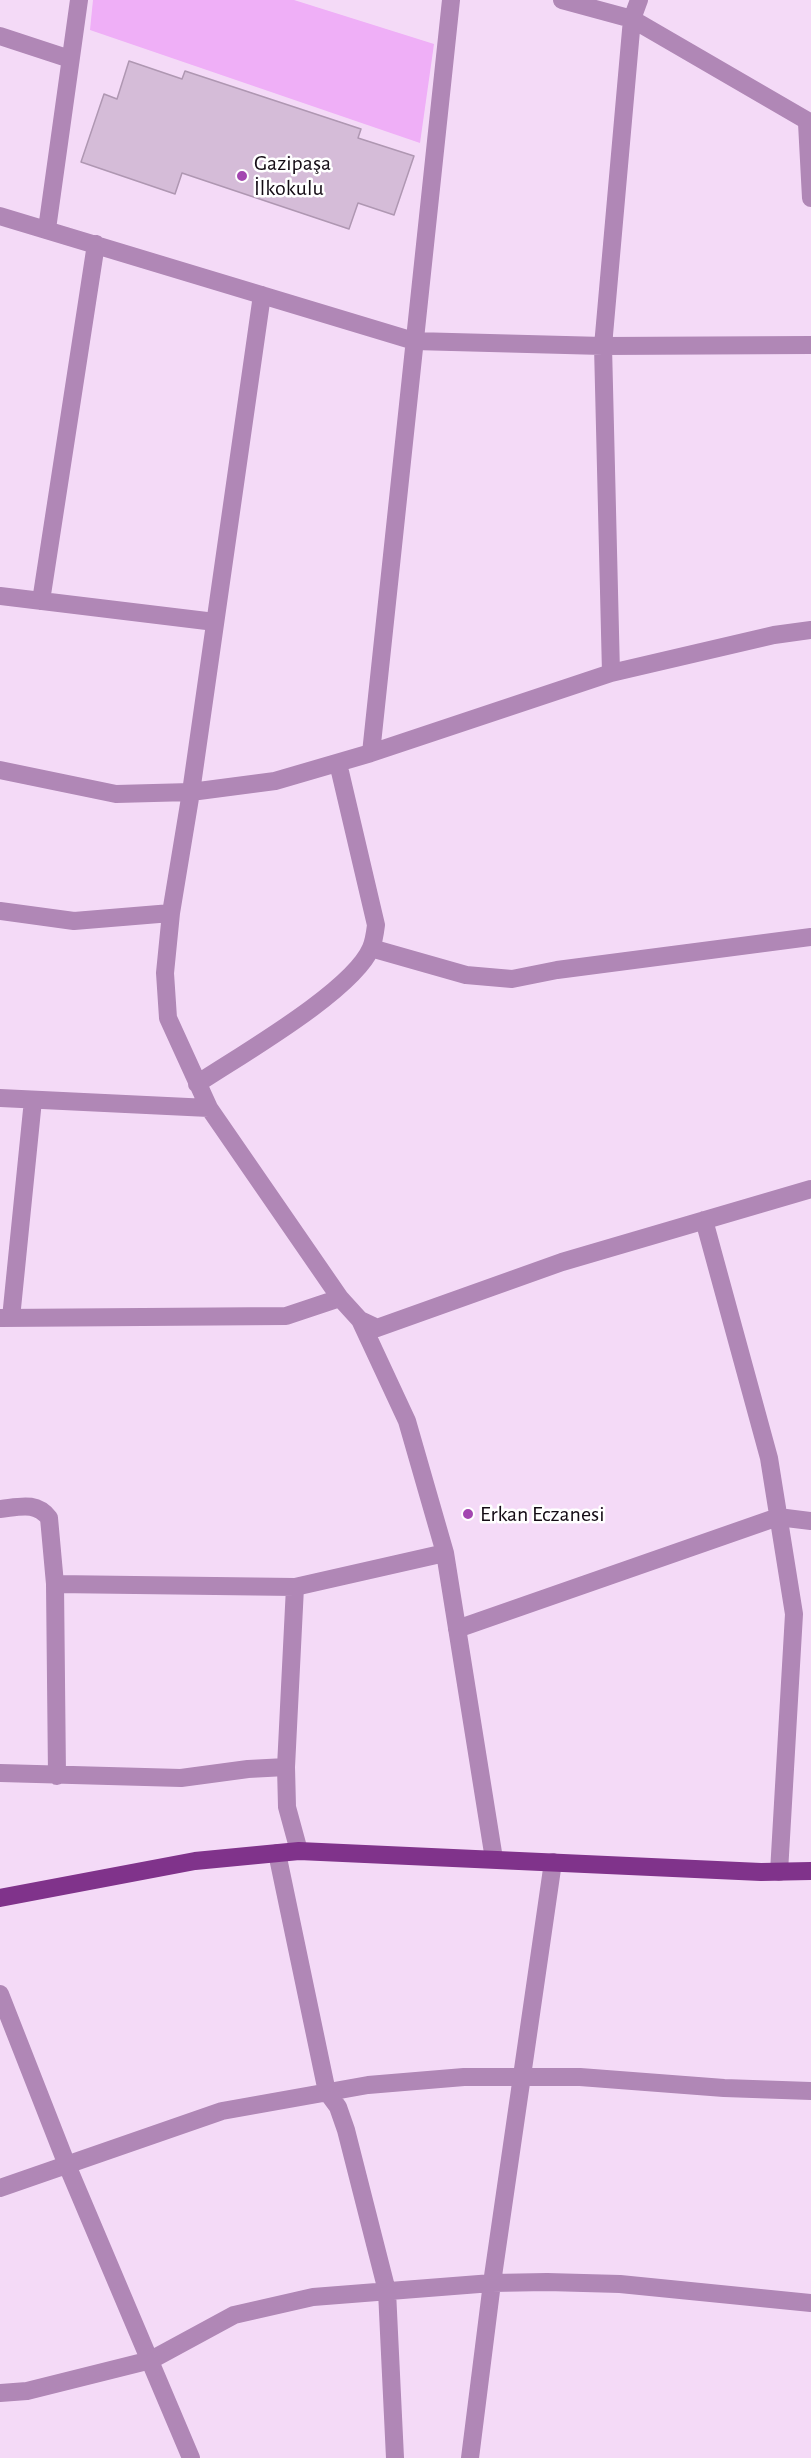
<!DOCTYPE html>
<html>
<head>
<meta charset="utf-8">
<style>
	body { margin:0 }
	canvas { display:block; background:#f4daf7 }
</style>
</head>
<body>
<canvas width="811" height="2458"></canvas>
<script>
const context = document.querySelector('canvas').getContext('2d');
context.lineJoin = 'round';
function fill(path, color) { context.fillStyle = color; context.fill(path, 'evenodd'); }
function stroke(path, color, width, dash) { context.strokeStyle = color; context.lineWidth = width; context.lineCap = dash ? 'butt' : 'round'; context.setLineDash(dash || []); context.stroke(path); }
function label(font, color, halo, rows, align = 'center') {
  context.font = font + ' "Alegreya Sans",sans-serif'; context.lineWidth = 5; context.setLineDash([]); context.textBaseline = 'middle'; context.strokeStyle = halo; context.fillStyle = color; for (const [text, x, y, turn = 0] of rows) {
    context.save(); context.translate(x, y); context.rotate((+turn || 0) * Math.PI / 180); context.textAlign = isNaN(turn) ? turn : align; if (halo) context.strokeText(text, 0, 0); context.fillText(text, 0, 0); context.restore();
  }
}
fill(new Path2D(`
	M93,0H294L434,44L420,143L90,30Z`), '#efaff7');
const building = new Path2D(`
	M129,61L182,79L185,71L361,129L358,138L414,156L394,215L358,203L349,229L182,173L175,194L81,162L104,94L117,99Z`);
fill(building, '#d5bcd8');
stroke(building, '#af97b2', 1.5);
stroke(new Path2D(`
	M562,0L632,19L811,123
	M0,36L70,59
	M807,123L811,198
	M0,216L414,341L603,346L811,345
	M47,229L79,0
	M0,596L215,622
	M41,601L96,244
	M611,673L603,346L632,19L639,0
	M371,753L451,0
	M0,770L116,794L191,792L275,781L371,753L611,673L774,635L811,630
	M0,911L74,921L171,913
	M371,948L466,975L512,979L557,970L811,937
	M197,1084C239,1056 353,991 371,948C374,941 375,933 376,925L338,763
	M0,1098L209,1108
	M704,1220L769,1458L794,1614L779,1872
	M340,1298L360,1320L377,1328L562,1262L811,1189
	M0,1318L286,1316L340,1298L209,1108L168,1018L165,973L171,913L191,792L262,295
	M11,1318L33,1100
	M360,1320L407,1421L445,1553L494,1859
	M0,1509C19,1507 36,1501 49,1518L55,1584L57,1776
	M55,1584L295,1587L445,1553
	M295,1587L286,1767L287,1807L299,1851
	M457,1629L778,1517L811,1521
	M0,1773L181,1778L248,1769L286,1767
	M277,1853L327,2092L338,2107L346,2130L387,2291L395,2458
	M0,1994L67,2165L191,2458
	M0,2188L222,2111L368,2085L464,2077H580L724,2088L811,2091
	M0,2393L27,2391L151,2360L234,2315L313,2297L492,2283L547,2282L620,2284L811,2303
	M470,2458L492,2283L553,1862`), '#b087b6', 18);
stroke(new Path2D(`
	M0,1898L195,1861L299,1851L761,1872L811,1871`), '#80338b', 18);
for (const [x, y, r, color] of [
	[242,176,6,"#a346b0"],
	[468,1514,6,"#a346b0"]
]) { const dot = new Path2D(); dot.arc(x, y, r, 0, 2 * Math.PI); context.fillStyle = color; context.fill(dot); stroke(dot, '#fff', 2); }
label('22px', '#130b14', '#fff', [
	["Gazipaşa",254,163],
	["İlkokulu",254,188],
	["Erkan Eczanesi",480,1514]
], 'left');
</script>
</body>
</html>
